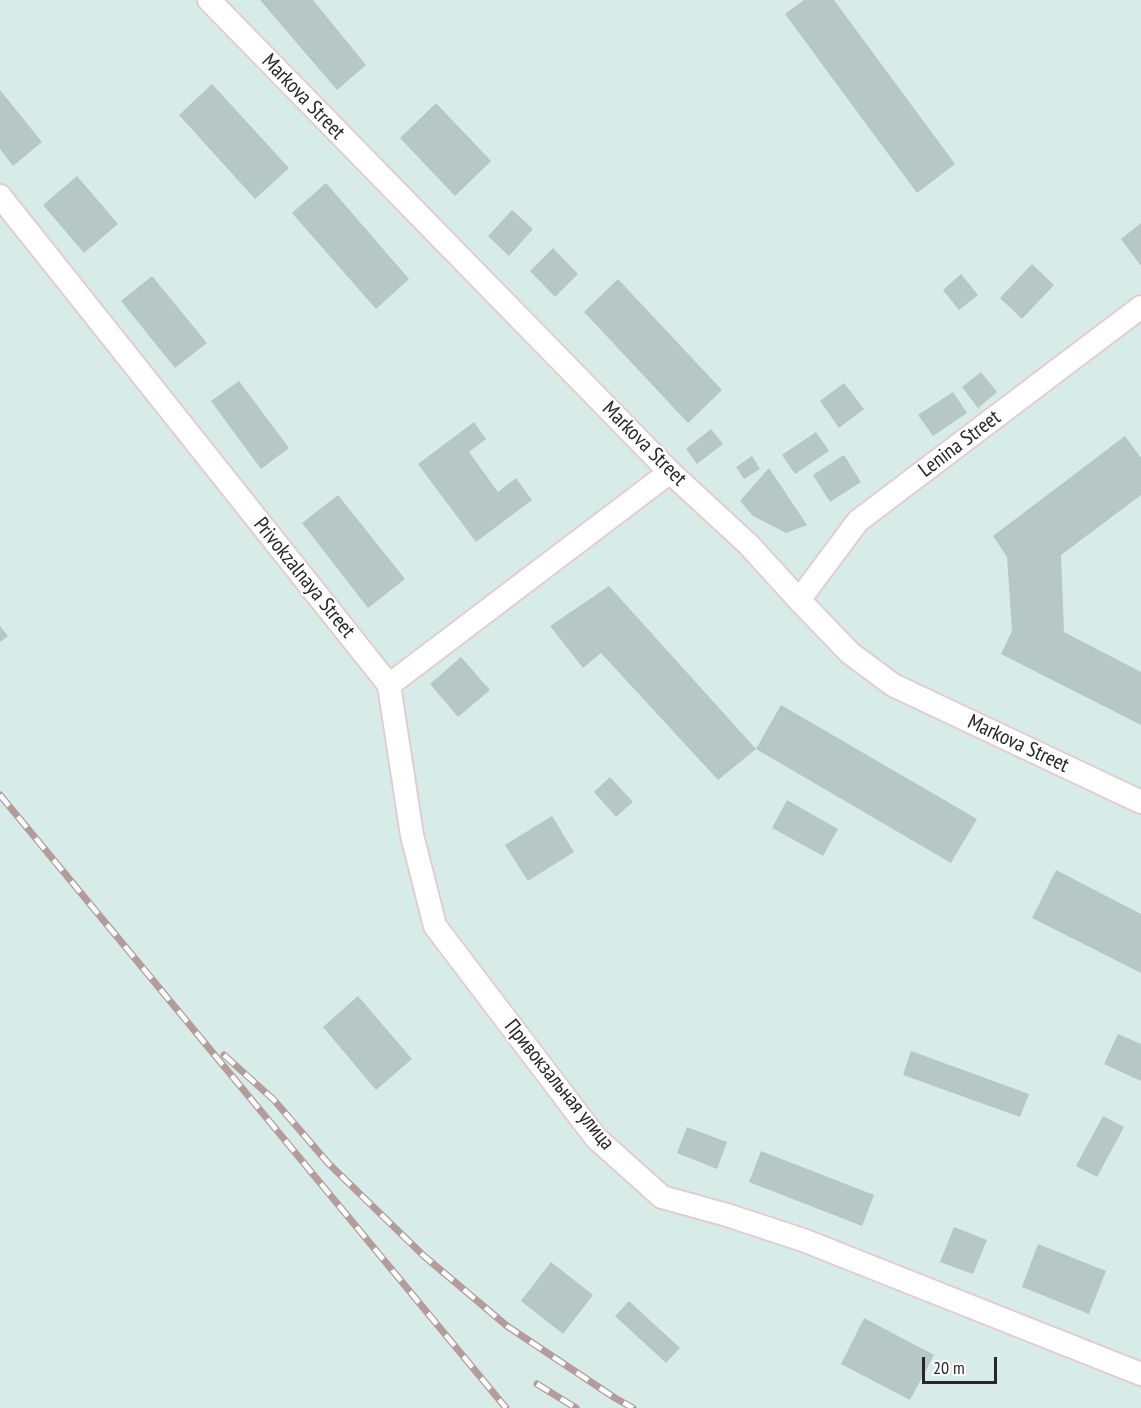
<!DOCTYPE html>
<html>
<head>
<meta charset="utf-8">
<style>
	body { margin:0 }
	#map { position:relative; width:1141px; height:1408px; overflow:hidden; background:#d7ece8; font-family:"PT Sans Narrow",sans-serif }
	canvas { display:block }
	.scale { position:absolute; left:922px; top:1357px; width:75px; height:27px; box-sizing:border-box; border:3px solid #272727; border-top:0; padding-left:8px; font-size:18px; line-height:21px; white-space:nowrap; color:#272727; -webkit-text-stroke:4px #fff; paint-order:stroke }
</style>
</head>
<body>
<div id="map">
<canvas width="1141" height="1408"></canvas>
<div class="scale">20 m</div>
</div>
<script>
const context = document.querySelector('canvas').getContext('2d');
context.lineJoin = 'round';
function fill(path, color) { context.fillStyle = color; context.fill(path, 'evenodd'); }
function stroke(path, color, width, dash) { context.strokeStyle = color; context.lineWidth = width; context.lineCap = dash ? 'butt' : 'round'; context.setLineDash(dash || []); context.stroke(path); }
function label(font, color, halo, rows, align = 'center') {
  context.font = font + ' "PT Sans Narrow",sans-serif'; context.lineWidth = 4.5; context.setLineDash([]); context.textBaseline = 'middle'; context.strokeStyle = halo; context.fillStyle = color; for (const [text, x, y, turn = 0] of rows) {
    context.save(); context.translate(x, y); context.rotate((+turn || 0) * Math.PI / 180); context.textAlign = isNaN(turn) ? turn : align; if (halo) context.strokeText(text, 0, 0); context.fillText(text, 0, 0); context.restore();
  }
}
fill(new Path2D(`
	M260,0H313L366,65L337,90Z
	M804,0H834L955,164L917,193L785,14Z
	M212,84L289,168L255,199L179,115Z
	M0,90L42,142L13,166L0,149Z
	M436,103L491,161L455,196L400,138Z
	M77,176L118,224L84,253L43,205Z
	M326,183L409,279L376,309L292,213Z
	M512,210L533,229L509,256L488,236Z
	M1141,223V266L1121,239Z
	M553,248L578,274L555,297L530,271Z
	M1032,264L1054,285L1022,319L1000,298Z
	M961,274L978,295L959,310L943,290Z
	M152,276L207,343L175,368L121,301Z
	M618,279L722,390L688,423L584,312Z
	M981,372L997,392L978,408L962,387Z
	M239,381L289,448L261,469L211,401Z
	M844,383L864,409L839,428L820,401Z
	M953,392L967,413L933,436L918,415Z
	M474,422L486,439L469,452L498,492L516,478L532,500L476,542L418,464Z
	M711,429L723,444L697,464L686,449Z
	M816,432L829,451L795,474L782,455Z
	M1125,436L1141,458V495L1061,555L1064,632L1141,672V725L1001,654L1012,631L1007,557L993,536Z
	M844,455L861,482L830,502L813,475Z
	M752,456L760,469L744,479L736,467Z
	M769,468L807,525L786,533L753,516L740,501Z
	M338,495L405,579L368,608L302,523Z
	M609,586L756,749L718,780L601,653L583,668L550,626Z
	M0,626L8,636L0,642Z
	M461,657L490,690L458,717L430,684Z
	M781,705L977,819L951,863L756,749Z
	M610,777L633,802L616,817L594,792Z
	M787,800L838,829L823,856L772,828Z
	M552,816L574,852L528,881L505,845Z
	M1056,870L1141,914V973L1032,918Z
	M358,996L412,1059L376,1090L323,1027Z
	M1118,1034L1141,1044V1081L1104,1064Z
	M911,1051L1029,1094L1020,1117L903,1075Z
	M1103,1116L1124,1127L1097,1177L1076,1166Z
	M687,1127L727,1142L717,1169L677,1153Z
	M761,1151L874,1195L862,1226L749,1182Z
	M954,1227L987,1240L973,1274L940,1262Z
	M1038,1244L1106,1271L1089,1314L1022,1287Z
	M551,1262L593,1295L563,1334L521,1301Z
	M629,1301L680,1348L666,1363L615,1316Z
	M864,1318L934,1355L910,1400L841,1364Z`), '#b7c7c4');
const minor = new Path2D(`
	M209,0L670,472L749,545L799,600L850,653L893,685L1141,802
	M0,196L389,685L670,472
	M799,600L858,521L1141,307
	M389,685L412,835L435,926L596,1138L662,1197L727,1215L803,1240L1141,1374`);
stroke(minor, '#e3cdcc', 26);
stroke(minor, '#fff', 22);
const rail = new Path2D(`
	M0,795L506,1408
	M224,1055L274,1100L328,1163L424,1256L507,1326L615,1398L633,1408
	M537,1384L576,1408`);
stroke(rail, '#b49c9a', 7);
stroke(rail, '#fff', 4.5, [14]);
label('21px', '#272727', '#fff', [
	["Markova Street",303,97,46],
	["Markova Street",644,444,45],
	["Lenina Street",960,444,-37],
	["Privokzalnaya Street",304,578,51],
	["Markova Street",1018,744,25],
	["Привокзальная улица",559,1085,51]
]);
</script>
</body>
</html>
